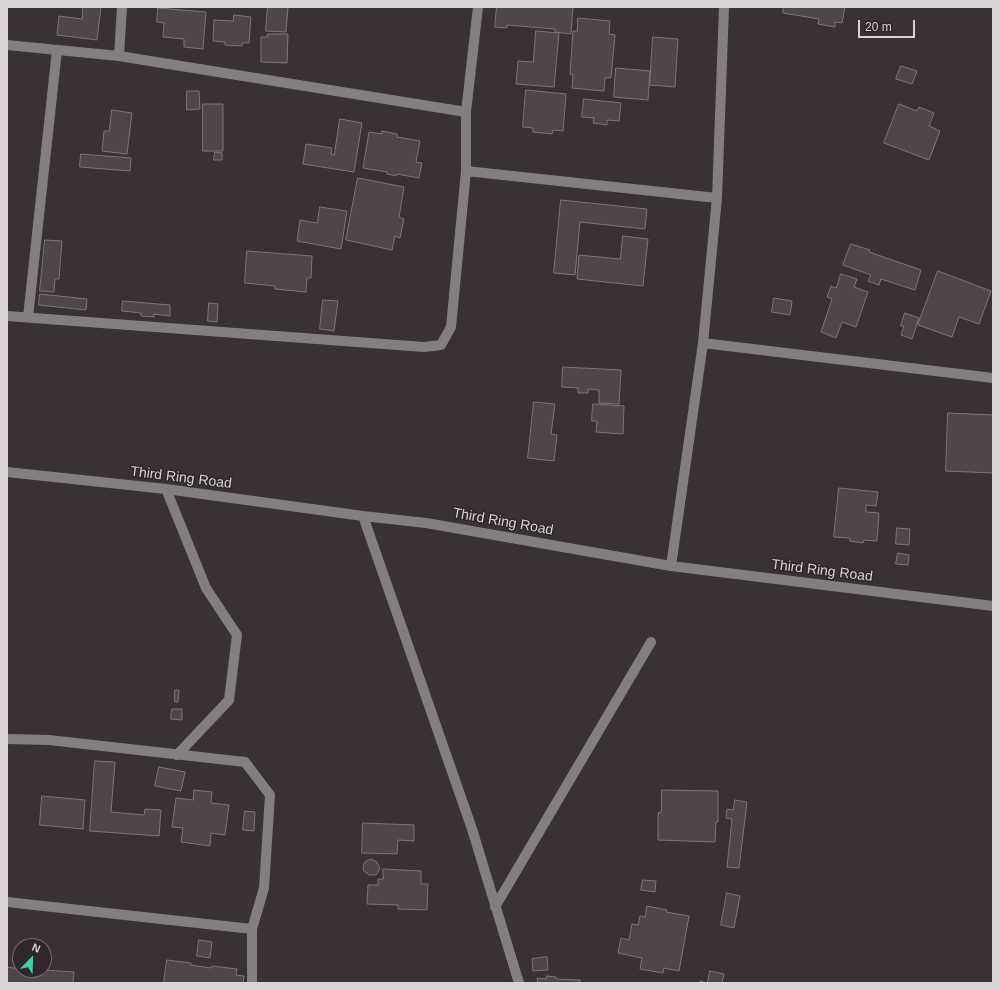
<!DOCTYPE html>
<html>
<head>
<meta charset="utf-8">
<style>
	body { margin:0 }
	#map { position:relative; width:1000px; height:990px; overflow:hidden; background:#393135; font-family:Helvetica,sans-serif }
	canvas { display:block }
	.frame { position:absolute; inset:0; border:8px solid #dad4d7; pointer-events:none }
	.north { position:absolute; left:12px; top:938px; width:40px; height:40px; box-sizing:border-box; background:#2f272b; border:1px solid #736c70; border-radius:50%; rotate:23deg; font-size:11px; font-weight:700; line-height:16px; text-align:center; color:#dad4d7 }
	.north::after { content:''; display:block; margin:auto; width:14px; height:18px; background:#37d4a6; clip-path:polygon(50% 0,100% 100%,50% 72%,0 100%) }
	.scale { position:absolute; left:858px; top:20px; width:57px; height:18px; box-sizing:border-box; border:2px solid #dad4d7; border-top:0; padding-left:5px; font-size:12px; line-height:14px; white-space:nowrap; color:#dad4d7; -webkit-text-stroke:3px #2f272b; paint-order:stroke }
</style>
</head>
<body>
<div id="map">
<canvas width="1000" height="990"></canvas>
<div class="frame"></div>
<div class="north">N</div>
<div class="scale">20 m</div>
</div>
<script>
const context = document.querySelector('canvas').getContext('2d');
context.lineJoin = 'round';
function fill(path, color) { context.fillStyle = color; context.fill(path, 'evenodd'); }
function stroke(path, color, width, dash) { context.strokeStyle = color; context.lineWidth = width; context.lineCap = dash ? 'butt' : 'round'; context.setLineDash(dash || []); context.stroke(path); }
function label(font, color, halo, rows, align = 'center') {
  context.font = font + ' Helvetica,sans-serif'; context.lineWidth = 3; context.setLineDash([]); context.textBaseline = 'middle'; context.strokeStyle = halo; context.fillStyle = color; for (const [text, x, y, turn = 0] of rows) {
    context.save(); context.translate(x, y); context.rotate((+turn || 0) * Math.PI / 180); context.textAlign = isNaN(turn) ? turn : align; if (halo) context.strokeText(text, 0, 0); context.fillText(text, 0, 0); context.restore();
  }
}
const building = new Path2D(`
	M83,7H101L97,40L57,35L59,16L82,19Z
	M268,7H288L286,32L266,31Z
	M497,7H573L571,34L555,32V29L507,25V28L495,27Z
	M784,7H845L842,23L835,22V27L818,24L819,19L783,13Z
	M158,8L206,12L203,49L184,47V39L163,37L164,23L157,22Z
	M234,15L251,17L249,43H242V46L225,45V42L213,41L214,20L233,21Z
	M578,18L610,21L609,34L615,35L611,78H605L604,91L572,88L573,75L570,74L573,31H577Z
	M536,31L559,33L554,87L516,84L518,61L533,62Z
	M268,34H288L287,63L261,62V37H267Z
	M653,37L678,39L675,87L650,85Z
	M901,66L917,71L912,84L896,79Z
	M616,68L650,71L648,100L614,97Z
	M526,90L566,94L563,131L553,130L552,134L533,132V128L523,127Z
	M187,91H199L200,109L187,110Z
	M584,99L621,103L619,121L607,120V125L593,123L594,118L582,117Z
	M203,104H223V151H203Z
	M899,104L917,111L919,107L934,113L929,126L940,131L929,160L884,143Z
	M112,110L132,113L127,154L102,151L104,131H109Z
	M340,119L362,123L354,172L303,164L306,144L332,148L331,154L334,155Z
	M382,131L397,134V137L420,141L416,162L422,163L419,178L397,174L396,176L387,174V172L363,168L369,132L382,134Z
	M215,152L222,153V160H214Z
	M81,154L131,158L130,171L80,167Z
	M358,178L404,187L399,217L404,219L400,238L395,236L392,250L346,240Z
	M561,200L647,209L645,229L580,222L575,275L554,273Z
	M320,207L347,211L341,249L297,241L300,220L317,223Z
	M623,236L648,239L643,286L577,279L579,255L620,259Z
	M45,240L62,241L59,279H55L54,292L40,291Z
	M851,244L870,250L869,252L921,270L915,290L881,279L879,285L868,281L871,275L843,265Z
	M247,251L312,256L311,278H307L306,292L275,289V286L245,283Z
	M938,271L991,291L979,324L959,317L952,337L918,325Z
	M841,274L857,279L854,287L868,292L856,327L842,322L836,338L821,332L832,299L827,297L831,286L836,288Z
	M40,294L87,299L86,310L39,305Z
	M774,298L792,301L790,315L772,312Z
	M323,300L338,301L334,331L320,329Z
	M123,301L170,305V316L154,314V317L141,316V313L122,311Z
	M209,303L218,304L217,322L208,321Z
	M905,313L919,318L912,339L901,335L904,326H901Z
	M563,367L621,370L619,404L599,403V390L588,389V393H578V388L562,387Z
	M534,402L555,404L551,434L557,435L554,461L528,458Z
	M593,404L624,406L623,434L596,432L597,421H592Z
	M948,413L993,415V473L946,471Z
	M839,488L878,492L876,506L866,505V512L879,513L877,541L864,540L863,543L850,541V538L834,537Z
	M897,528L910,529L909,545L896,544Z
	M898,553L909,555L908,565L896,564Z
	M175,690H179L178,702H175Z
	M172,709H182V720L171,719Z
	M95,761L115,762L111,812L144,815L145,809L161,810L159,836L90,831Z
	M159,767L185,772L181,791L155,786Z
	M194,790L212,792L211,803L229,805L225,835L211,833L210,846L181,842L183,828L172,827L176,798L193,800Z
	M662,790L718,791V822H716L715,842L658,840V813L661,812Z
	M42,796L85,800L83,829L40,825Z
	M735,800L747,802L739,868L727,867L732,819L726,818L727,809L733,810Z
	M245,811L255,812L254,831L243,830Z
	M363,823L414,825V841L398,840L397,854L362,853Z
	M371,859L377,862L380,869L376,875H369L363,870L364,863Z
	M383,869L421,871V884H428L427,910L398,909V905L367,904L368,885H378V879H383Z
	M643,880L656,881L655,892L641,890Z
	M727,893L740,896L734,928L721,925Z
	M647,906L667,910L666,912L689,916L679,971L664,968L663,973L640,969L642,958L618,953L621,938L629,940L632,924L638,925L640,916L645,917Z
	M199,940L212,942L210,958L197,956Z
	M547,957L548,970L533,971L532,959Z
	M167,960L191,963V965L211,968L212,966L237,969L236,975L244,976L243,983H164Z
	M7,967L20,969V970H43L74,972L73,983H7Z
	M710,971L724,974L722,983H700V981L707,983Z
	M547,976L556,977V979L580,980V983H538L537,978L546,979Z`);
fill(building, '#4e464a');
stroke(building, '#7e7579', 1);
stroke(new Path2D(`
	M7,45L119,56L466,112
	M119,56L122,7
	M466,171L717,198
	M7,316L424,347L441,345L451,327L466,171V112L478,7
	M28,317L57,50
	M703,343L993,378
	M7,472L166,489L363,516L426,523L671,566L993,606
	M166,489L206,588L237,635L229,700L177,755
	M363,516L472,829L519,983
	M671,566L703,343L717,198L724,7
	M7,739L49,740L245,762L270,795L264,888L252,929V983
	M7,902L252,929
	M495,907L651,642`), '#837f81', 10);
label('14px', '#dad4d7', '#2f272b', [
	["Third Ring Road",181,478,7],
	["Third Ring Road",503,522,10],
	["Third Ring Road",822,571,7]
]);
</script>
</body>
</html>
